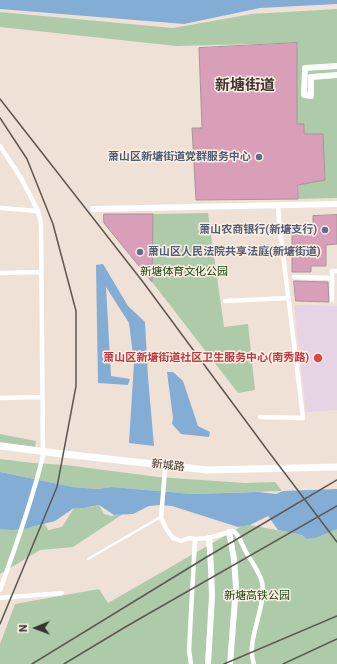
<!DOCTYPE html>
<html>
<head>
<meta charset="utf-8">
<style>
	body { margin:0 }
	#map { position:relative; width:337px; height:664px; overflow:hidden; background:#f0e1d7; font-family:Roboto,sans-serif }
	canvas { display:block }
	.north { position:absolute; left:16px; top:608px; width:40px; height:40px; -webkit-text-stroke:3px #fdeee4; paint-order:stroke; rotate:269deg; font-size:11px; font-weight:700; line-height:16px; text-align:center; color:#393330 }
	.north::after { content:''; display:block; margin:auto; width:14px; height:18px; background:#393330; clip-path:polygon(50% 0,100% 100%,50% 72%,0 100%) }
</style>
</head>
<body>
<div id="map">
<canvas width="337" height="664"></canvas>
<div class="north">N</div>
</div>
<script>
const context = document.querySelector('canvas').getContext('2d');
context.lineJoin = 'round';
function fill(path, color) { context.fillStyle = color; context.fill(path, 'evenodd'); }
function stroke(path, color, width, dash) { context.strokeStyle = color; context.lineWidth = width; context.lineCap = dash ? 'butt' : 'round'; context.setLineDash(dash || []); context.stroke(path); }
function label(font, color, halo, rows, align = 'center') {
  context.font = font + ' Roboto,"Noto Sans SC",sans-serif'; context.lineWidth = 3; context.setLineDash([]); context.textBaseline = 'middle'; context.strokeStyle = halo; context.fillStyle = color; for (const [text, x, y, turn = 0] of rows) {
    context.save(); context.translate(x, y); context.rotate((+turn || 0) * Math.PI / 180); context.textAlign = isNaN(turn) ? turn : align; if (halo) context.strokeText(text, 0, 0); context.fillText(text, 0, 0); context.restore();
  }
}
fill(new Path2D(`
	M294,305L337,306V410L306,412Z`), '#e6d3e4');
fill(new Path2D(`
	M337,9V198L298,199L299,185L325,180L323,134H304L297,124V43L176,46L0,27V12L173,28L252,14Z
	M208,213L224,327L248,324L255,390L238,393L152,282L153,214Z
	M0,434L36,441L35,447L0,442Z
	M0,459L33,463L66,465L158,477L245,483L275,482L282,491L192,494L112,487L97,489L73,487L0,472Z
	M99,505L104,514L111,516L123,514L73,547L40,550L0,574V529C17,530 29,528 45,524L48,530L62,527L74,508L91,507Z
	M250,525L302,535L306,539L316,538L337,529V664H0V644L15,604L99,589L108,603L242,526Z`), '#adcaa9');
fill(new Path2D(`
	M0,0H337V4L260,8L184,24L0,9Z
	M103,264L128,306L145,322L148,377L154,446L129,443L134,363L129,323L106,287L111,376L130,379L128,385L98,383L96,265Z
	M167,372H173L183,381L198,426L210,432L209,437L181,434L172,424L173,418Z
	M0,472L73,487L97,489L112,487L192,494L258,492L276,494L283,491L337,489V529L316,538L306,539L302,535L278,530L268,516L250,525L238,527L172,506L160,505L149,506L133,514L114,515L99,505L83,508H74L55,521L28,528L13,530L0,529Z`), '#83add5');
const building = new Path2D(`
	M297,43V124H304V134H323L325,180L298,185V199L196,200L192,128H202L199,48Z
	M104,214H153L152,282L104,223Z
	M337,215V244L326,245V266H311V272H292V230L313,229V216Z
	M294,281L328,282L329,302L296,301Z`);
fill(building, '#d99fb8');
stroke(building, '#a4949a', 1);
stroke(new Path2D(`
	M88,559L157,519L161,518`), '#fff', 2.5);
stroke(new Path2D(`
	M0,146L21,178L38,211L41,223L43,456C32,501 16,546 0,590
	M0,208L38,211
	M0,273L41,272
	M294,277L332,278
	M332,300V271H337
	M225,301L288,298
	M0,398L42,397
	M260,417L303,418L279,221L278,206
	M165,470L161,518L167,530L173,538L181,541L189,538L196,539L209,538L233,531C240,535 242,545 246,552C251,561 259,571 262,582C267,607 245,641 254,664
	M0,598L62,593
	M191,664L189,650L195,539`), '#fff', 4.5);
stroke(new Path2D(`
	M337,66L305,68L304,95L311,96V77L337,75
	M93,209L337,204
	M229,532L234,559L236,587L230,664
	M208,664L212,596L211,567L209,538`), '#fff', 6);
stroke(new Path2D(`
	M0,446L55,453L207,470L337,467`), '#fff', 7);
stroke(new Path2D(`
	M0,99L143,282L268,451L337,542
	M0,118L27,159L53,224L76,311V386L57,487L0,624
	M32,664L205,558L337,480
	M64,664L127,626L337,506
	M224,664L337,616
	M283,664L337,639`), '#5e5651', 1.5);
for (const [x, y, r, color] of [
	[259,157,4,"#5c6f8a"],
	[325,230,4,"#5c6f8a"],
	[140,252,4,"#5c6f8a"],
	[318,358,5,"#e0444e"]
]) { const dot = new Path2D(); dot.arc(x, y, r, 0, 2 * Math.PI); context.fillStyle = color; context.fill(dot); stroke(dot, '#fdeee4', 1.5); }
label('bold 11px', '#4e5e75', '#fdeee4', [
	["萧山区新塘街道党群服务中心",251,157],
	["萧山农商银行(新塘支行)",317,230],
	["萧山区人民法院共享法庭(新塘街道)",148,252,"left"]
], 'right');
label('11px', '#12490f', '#fdeee4', [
	["新塘体育文化公园",184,272],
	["新塘高铁公园",257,596]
]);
label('bold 11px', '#be3a42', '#fdeee4', [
	["萧山区新塘街道社区卫生服务中心(南秀路)",309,358]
], 'right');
label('11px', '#393330', '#fdeee4', [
	["新城路",168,466,6]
]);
label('bold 15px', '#42362f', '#fdeee4', [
	["新塘街道",245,86]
]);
</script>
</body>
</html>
